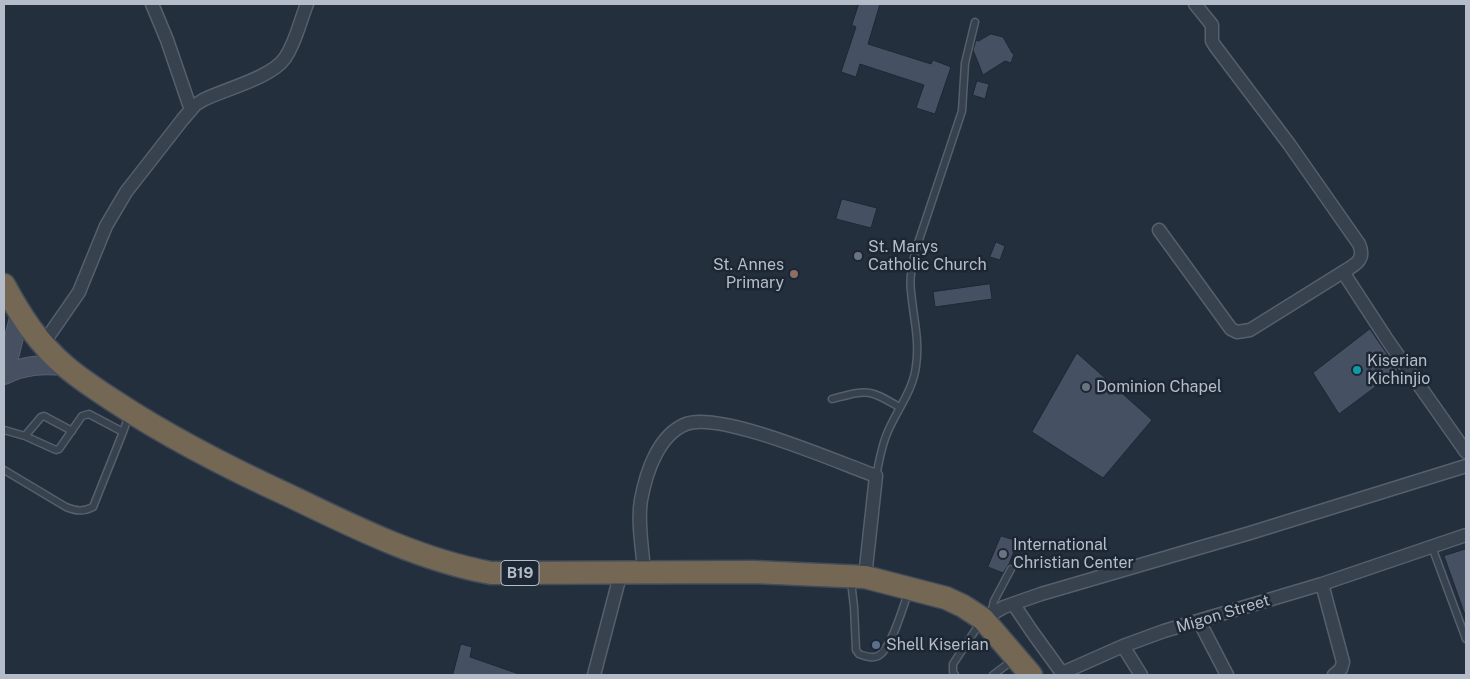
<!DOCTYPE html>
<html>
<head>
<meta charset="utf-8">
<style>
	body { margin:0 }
	#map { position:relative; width:1470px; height:679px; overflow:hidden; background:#242f3e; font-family:"Public Sans",sans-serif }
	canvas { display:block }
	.frame { position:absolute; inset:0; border:5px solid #b4bcc9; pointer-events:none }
</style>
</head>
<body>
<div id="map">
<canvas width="1470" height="679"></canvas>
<div class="frame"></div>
</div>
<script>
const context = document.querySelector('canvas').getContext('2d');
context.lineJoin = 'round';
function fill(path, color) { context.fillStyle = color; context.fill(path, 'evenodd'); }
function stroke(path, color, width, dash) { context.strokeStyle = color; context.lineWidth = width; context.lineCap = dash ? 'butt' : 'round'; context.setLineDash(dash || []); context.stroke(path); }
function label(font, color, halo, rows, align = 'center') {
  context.font = font + ' "Public Sans",sans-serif'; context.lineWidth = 5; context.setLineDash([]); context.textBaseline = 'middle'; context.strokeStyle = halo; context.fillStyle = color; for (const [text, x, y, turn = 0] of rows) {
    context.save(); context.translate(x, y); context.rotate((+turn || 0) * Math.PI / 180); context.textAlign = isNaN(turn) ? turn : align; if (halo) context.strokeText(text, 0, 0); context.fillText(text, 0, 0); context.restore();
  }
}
const building = new Path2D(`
	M859,4H880L868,44L931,64L933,60L951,67L935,114L916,108L924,85L860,64L856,77L841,72L856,27L852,25Z
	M991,34L1003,37L1012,53L1014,54L1011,63L1005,61L983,75L973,50L976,40L978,41Z
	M977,81L989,84L985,99L973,95Z
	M842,199L877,208L871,228L836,219Z
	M996,242L1005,246L1000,260L990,257Z
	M990,284L992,299L935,307L933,292Z
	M1370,329L1398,370L1339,414L1313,373Z
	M1077,353L1152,420L1103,478L1032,432Z
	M1001,536L1018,541L1009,564L1003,573L988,567Z
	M1466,549V615H1465L1444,556Z
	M461,644L472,647L470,657L519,674V675H453Z`);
fill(building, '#455162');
stroke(building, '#1f2835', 1);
const lane = new Path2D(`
	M832,399C867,390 868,388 899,407
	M4,430L25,436L56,450L59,449L82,416L89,414L123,432L129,415
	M25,436L41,417L44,416L72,431
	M4,470L66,507C76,511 83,512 93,507L123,432
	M876,476C879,463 881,449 886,436C895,412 913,392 916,366C920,340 913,316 911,291C909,276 913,263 916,249L962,111L965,63L975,22
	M1432,547L1466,639
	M851,581L854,607L856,650L859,654C865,656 872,659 878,656C891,650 903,607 908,593
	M991,613L994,601L1011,569
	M955,675L953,672V664L980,623
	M993,675L1013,660`);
const street = new Path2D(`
	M152,4L167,40L191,110
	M1195,4L1212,25V41L1215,46L1289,144L1359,244C1366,260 1355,265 1343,272
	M1159,230L1231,329L1237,332L1250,330L1343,272L1388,341L1466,452
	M43,344L79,292L106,226L126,192L183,119L195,105L203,100C225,89 271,78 285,58C296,42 300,21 307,4
	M644,573C643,550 637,523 641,500C646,473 658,435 686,424C721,411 837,462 876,476L865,577
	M1322,584L1343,662L1341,669L1334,675
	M1014,605L1033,633L1062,673L1123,646L1164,631L1322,584L1466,535
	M983,619L1004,607L1041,594L1250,533L1466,466
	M1199,621L1227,675
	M1123,646L1141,675
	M594,675L621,572`);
const secondary = new Path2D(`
	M9,357L20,314
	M4,375C24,365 42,364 64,366`);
const highway = new Path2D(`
	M4,285C20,315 38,343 65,366C80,379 97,390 114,401C170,438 229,468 290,496C354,527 420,560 491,573L754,572L865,577L946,598L963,606L983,619L1031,675`);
stroke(lane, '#565f6c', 9);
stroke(street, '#565f6c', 15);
stroke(secondary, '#565f6c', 20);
stroke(highway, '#434c59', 25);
stroke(lane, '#38414e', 6);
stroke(street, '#38414e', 12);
stroke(secondary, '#465061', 18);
stroke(highway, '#746855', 22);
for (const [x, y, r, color] of [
	[858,256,5,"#6b7280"],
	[794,274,5,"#8d6e63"],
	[1357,370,5,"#0f9aa8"],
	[1086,387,5,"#6b7280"],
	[1003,554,5,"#6b7280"],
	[876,645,5,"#5c6f8a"]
]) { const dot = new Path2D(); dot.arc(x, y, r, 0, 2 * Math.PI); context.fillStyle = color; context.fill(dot); stroke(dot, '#1d2633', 2); }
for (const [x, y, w] of [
	[520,573,38]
]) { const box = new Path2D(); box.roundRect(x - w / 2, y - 12.5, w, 25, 4); context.fillStyle = '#1d2633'; context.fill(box); stroke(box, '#b4bcc9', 1); }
label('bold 15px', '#b4bcc9', null, [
	["B19",520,573]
]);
label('16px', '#b4bcc9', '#1d2633', [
	["St. Marys",868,247],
	["Catholic Church",868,265],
	["St. Annes",784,265,"right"],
	["Primary",784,283,"right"],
	["Kiserian",1367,361],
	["Kichinjio",1367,379],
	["Dominion Chapel",1096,387],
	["International",1013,545],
	["Christian Center",1013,563],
	["Shell Kiserian",886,645]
], 'left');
label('16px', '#b4bcc9', '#1d2633', [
	["Migon Street",1223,614,-17]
]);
</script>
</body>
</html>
